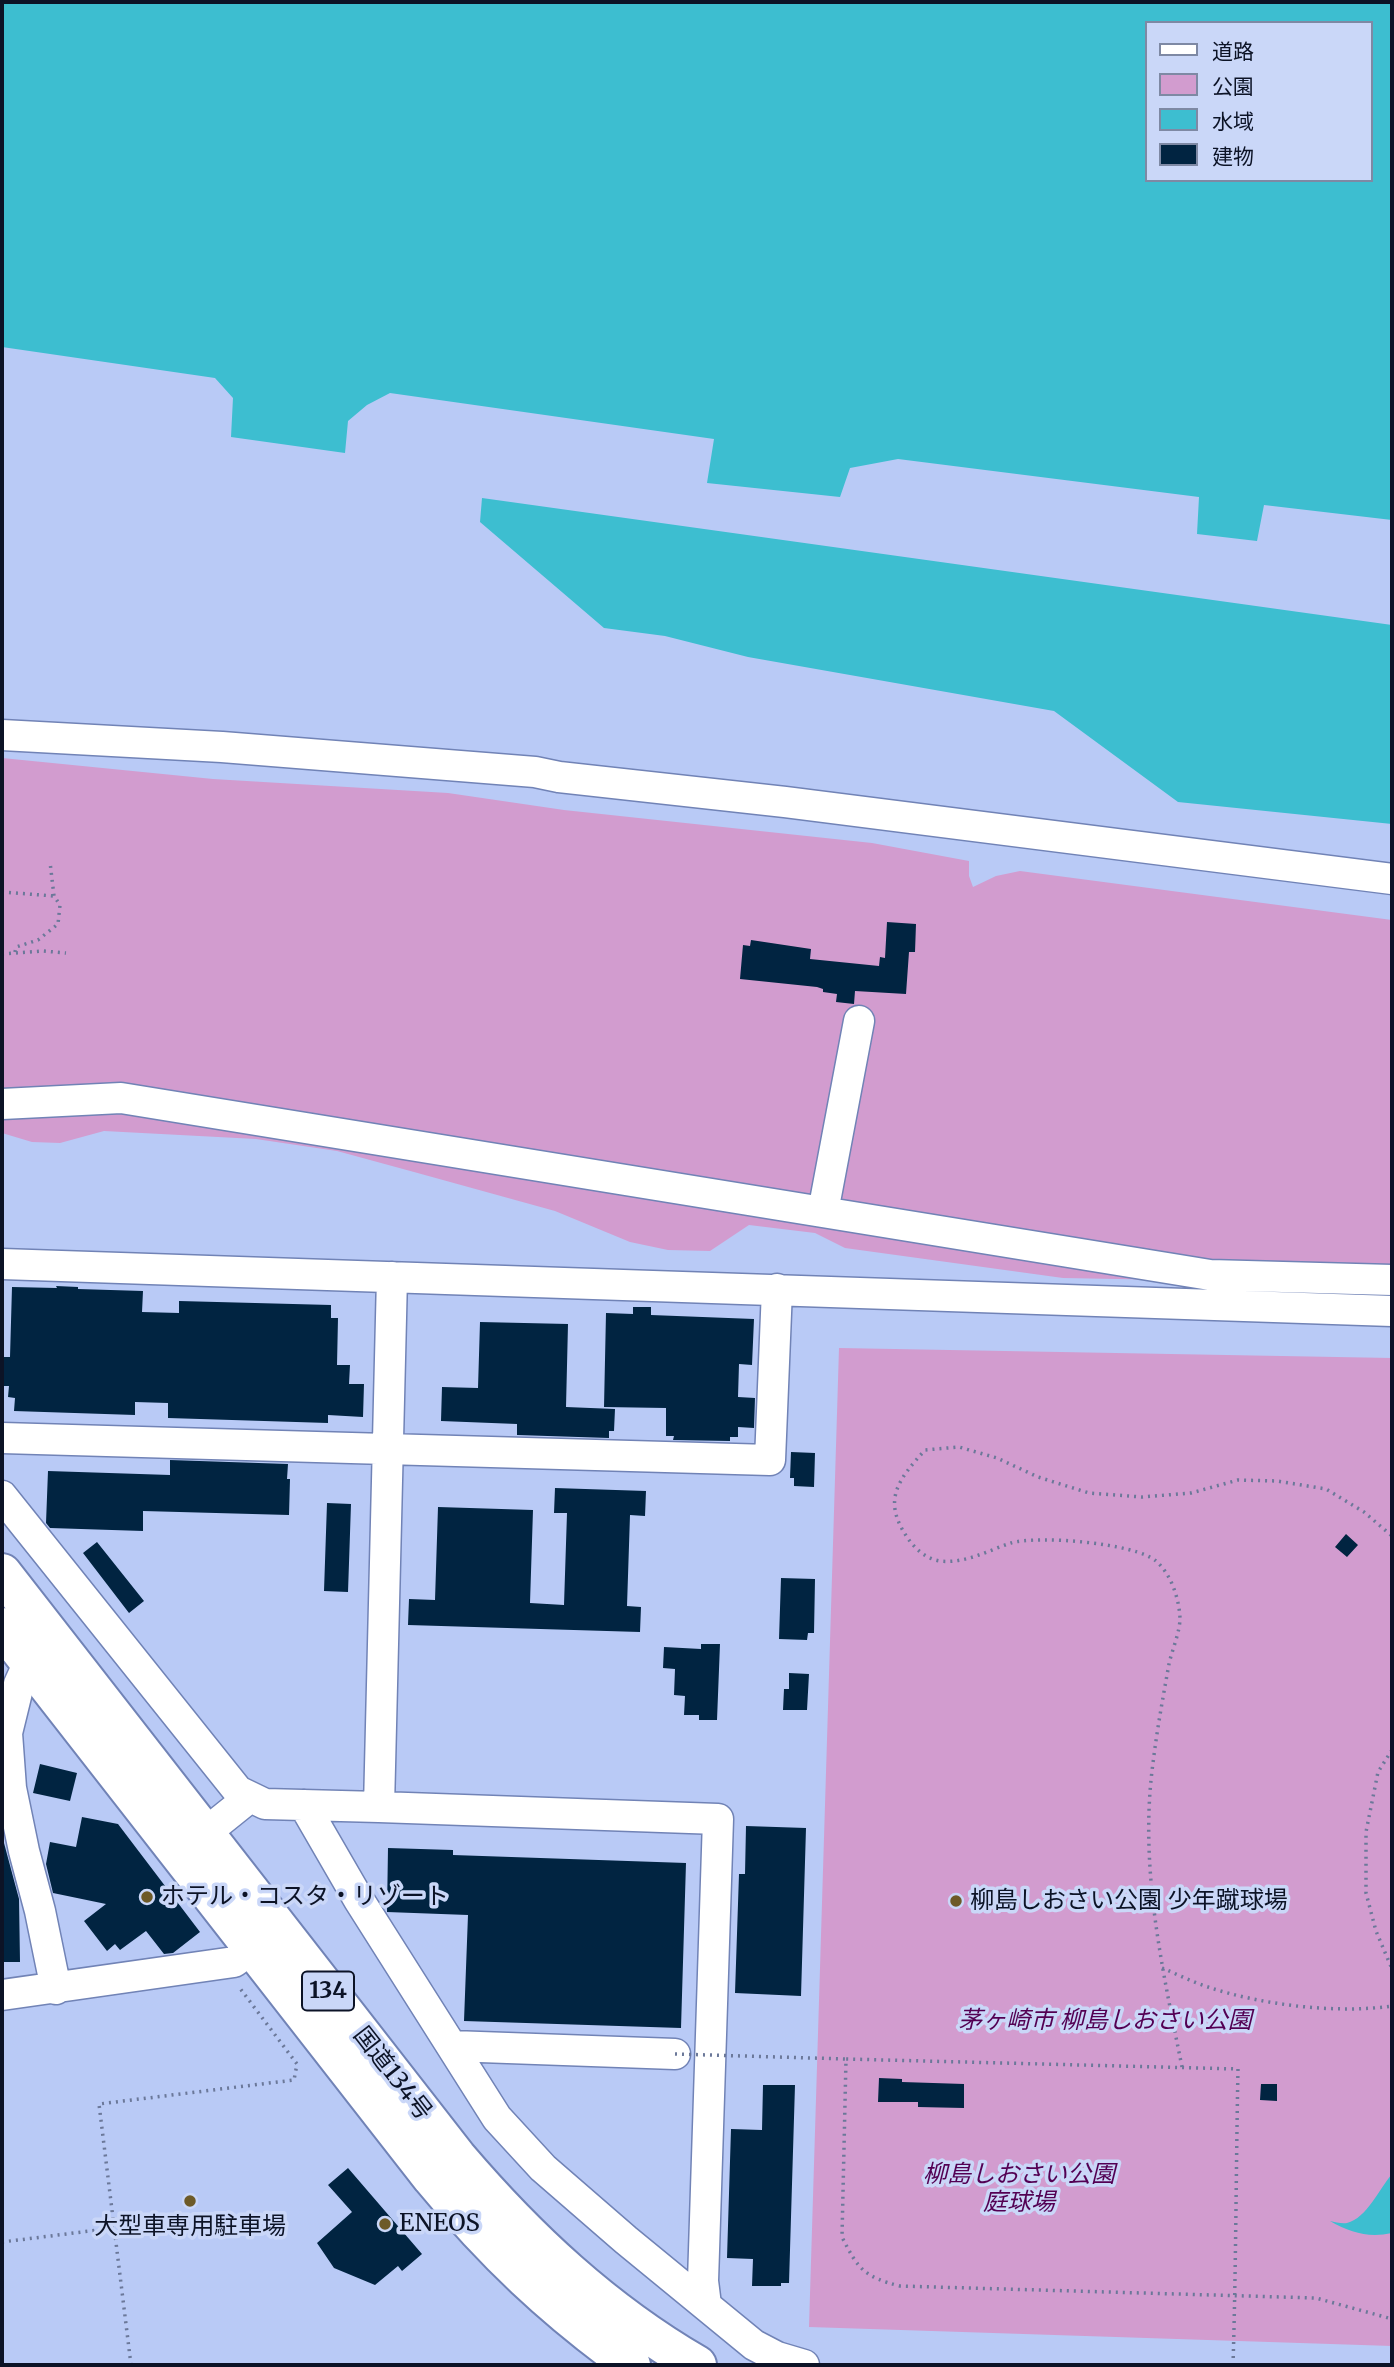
<!DOCTYPE html>
<html>
<head>
<meta charset="utf-8">
<style>
	body { margin:0 }
	#map { position:relative; width:1394px; height:2367px; overflow:hidden; background:#b9caf6; font-family:Merriweather,"Noto Sans JP",serif }
	canvas { display:block }
	.frame { position:absolute; inset:0; border:4px solid #0c1326; pointer-events:none }
	.legend { position:absolute; left:1145px; top:21px; width:228px; height:161px; box-sizing:border-box; background:#cad7f8; border:2px solid #7e89a4; margin:0; padding:9px 12px; list-style:none; font-size:21px; color:#0c1326 }
	.legend li { display:flex; align-items:center; gap:14px; height:35px }
	.legend b { width:35px; border:2px solid #7e89a4 }
</style>
</head>
<body>
<div id="map">
<canvas width="1394" height="2367"></canvas>
<div class="frame"></div>
<ul class="legend">
<li><b style="height:9px;background:#fff"></b>道路</li>
<li><b style="height:19px;background:#d29ccf"></b>公園</li>
<li><b style="height:19px;background:#3dbed0"></b>水域</li>
<li><b style="height:19px;background:#012441"></b>建物</li>
</ul>
</div>
<script>
const context = document.querySelector('canvas').getContext('2d');
context.lineJoin = 'round';
function fill(path, color) { context.fillStyle = color; context.fill(path, 'evenodd'); }
function stroke(path, color, width, dash) { context.strokeStyle = color; context.lineWidth = width; context.lineCap = dash ? 'butt' : 'round'; context.setLineDash(dash || []); context.stroke(path); }
function label(font, color, halo, rows, align = 'center') {
  context.font = font + ' Merriweather,"Noto Sans JP",serif'; context.lineWidth = 7; context.setLineDash([]); context.textBaseline = 'middle'; context.strokeStyle = halo; context.fillStyle = color; for (const [text, x, y, turn = 0] of rows) {
    context.save(); context.translate(x, y); context.rotate((+turn || 0) * Math.PI / 180); context.textAlign = isNaN(turn) ? turn : align; if (halo) context.strokeText(text, 0, 0); context.fillText(text, 0, 0); context.restore();
  }
}
fill(new Path2D(`
	M2,758L213,779L448,793L564,810L872,843L969,861V876L973,887L996,876L1020,871L1392,920V1284L1063,1278L845,1248L815,1233L749,1225L710,1251L668,1250L630,1242L555,1211L414,1172L337,1151L256,1139L104,1131L60,1143L32,1142L2,1133Z
	M839,1348L1392,1358V2346L809,2327Z`), '#d29ccf');
fill(new Path2D(`
	M2,2H1392V520L1264,505L1257,541L1197,534L1199,497L898,459L850,468L840,497L707,483L714,439L390,393L367,405L348,421L345,453L231,437L233,398L215,378L2,347ZM1147,23H1371V180H1147Z
	M482,498L1392,625V824L1178,802L1054,711L748,657L665,636L604,628L480,522Z
	M1392,2174V2233C1369,2238 1351,2233 1330,2221C1335,2222 1342,2224 1347,2223C1367,2218 1379,2189 1392,2174Z`), '#3dbed0');
fill(new Path2D(`
	M887,922L916,924L915,952H909L906,994L855,991L854,1004L836,1002L837,994L823,992V989L817,987L740,979L743,945L750,946L751,940L811,949L810,959L879,966L880,957L885,958Z
	M56,1286L78,1287V1289L143,1291L142,1312L179,1313V1301L331,1305V1318H338L337,1365H350L349,1384H364L363,1417L328,1415V1423L168,1418V1403L135,1402V1415L14,1411L15,1398L8,1397L9,1386H2V1357H10L12,1287L57,1288Z
	M633,1307H651V1315L754,1319L752,1365L739,1364L738,1397L755,1398L754,1428L738,1427V1437H730V1441L673,1440L674,1436H666V1408L604,1407L606,1313L633,1314Z
	M480,1322L568,1324L566,1407L615,1409L614,1431H609V1438L517,1435V1424L441,1421L442,1387L478,1388Z
	M791,1452L815,1453L814,1487L794,1486V1478H790Z
	M170,1460L288,1464L287,1479H290L289,1515L143,1511V1531L50,1528L46,1523L48,1471L170,1475Z
	M555,1488L646,1491L645,1516L630,1515L627,1606L641,1607L640,1632L408,1625L409,1599L435,1600L438,1507L533,1510L530,1603L564,1605L567,1513H554Z
	M327,1503L351,1504L348,1592L324,1591Z
	M1346,1534L1358,1545L1347,1557L1335,1547Z
	M97,1542L144,1601L129,1613L83,1553Z
	M781,1578L815,1579L814,1633H808L807,1640L779,1639Z
	M701,1644H720L717,1720H699V1715H684L685,1696L674,1695L675,1669L663,1668L664,1647L701,1649Z
	M789,1673L809,1674L807,1710H783L784,1689H789Z
	M40,1764L77,1773L70,1801L33,1793Z
	M82,1817L118,1824L200,1932L173,1953L164,1954L146,1931L120,1950L115,1944L107,1951L84,1921L106,1904L53,1893L46,1864L50,1842L76,1847Z
	M746,1826L806,1828L801,1996L735,1993L739,1874H745Z
	M2,1843H4L19,1899L20,1962H2Z
	M388,1848L453,1850V1855L686,1863L681,2028L464,2021L468,1915L387,1912Z
	M879,2078L902,2079V2082L964,2084V2108L918,2107V2102H878Z
	M1261,2084H1277V2101L1260,2100Z
	M763,2085H795L789,2283H781V2286H752L753,2259L727,2258L731,2129L762,2130Z
	M348,2168L422,2254L402,2271L398,2266L375,2285L334,2268L317,2243L352,2212L328,2185Z`), '#012441');
const minor = new Path2D(`
	M2,735L222,747L535,772L559,777L785,802L1392,879
	M2,1104L121,1098L1210,1275L1392,1280
	M823,1212L859,1021
	M2,1264L1392,1311
	M2,1438L770,1460L777,1289
	M2,1496L238,1791L265,1804L379,1807L392,1277
	M29,1662L19,1684L7,1733L11,1788L24,1851L40,1911L56,1989
	M304,1805L359,1900L497,2118L543,2168L626,2240L754,2345L777,2357L804,2365
	M379,1807L718,1819L703,2281L706,2305
	M204,1834L250,1797
	M2,1995L234,1962L253,1948
	M452,2046L675,2054`);
const highway = new Path2D(`
	M2,1573L457,2157C527,2239 604,2311 697,2365
	M2,1627L432,2178C493,2252 553,2309 631,2365`);
stroke(minor, '#7183b6', 33);
stroke(highway, '#7183b6', 42);
stroke(new Path2D(`
	M2,892L54,896
	M15,952L16,947L38,940L58,924L60,905L54,896L50,862
	M2,954L43,951L66,953
	M1392,1750L1378,1772L1366,1832V1893L1376,1931L1392,1969
	M1162,1968C1177,1974 1192,1982 1208,1987C1262,2005 1336,2014 1392,2006
	M1182,2067C1162,1967 1139,1866 1153,1763C1157,1730 1163,1697 1169,1664C1172,1650 1180,1632 1180,1618C1179,1598 1171,1574 1156,1561C1135,1543 1038,1535 1011,1543C989,1550 965,1564 940,1561C926,1559 914,1548 907,1537C882,1500 898,1480 925,1450L959,1447L997,1458L1038,1477L1089,1493L1142,1497L1191,1493L1238,1480L1277,1481L1326,1489L1364,1512L1392,1536
	M2,2242L114,2228
	M131,2365L99,2104L294,2080L297,2064L239,1987
	M1233,2365C1236,2267 1236,2168 1238,2069L846,2059L842,2237C858,2269 864,2277 900,2286L1316,2298L1392,2319`), '#6b7899', 3.5, [2, 5]);
stroke(minor, '#fff', 30);
stroke(highway, '#fff', 38);
stroke(new Path2D(`
	M675,2054L846,2059`), '#6b7899', 3.5, [2, 5]);
for (const [x, y, r, color] of [
	[147,1897,7,"#6d5a28"],
	[956,1901,7,"#6d5a28"],
	[190,2201,7,"#6d5a28"],
	[385,2224,7,"#6d5a28"]
]) { const dot = new Path2D(); dot.arc(x, y, r, 0, 2 * Math.PI); context.fillStyle = color; context.fill(dot); stroke(dot, '#cad7f8', 2.5); }
for (const [x, y, w] of [
	[328,1991,52]
]) { const box = new Path2D(); box.roundRect(x - w / 2, y - 19.5, w, 39, 5); context.fillStyle = '#cad7f8'; context.fill(box); stroke(box, '#0c1326', 2); }
label('bold 23px', '#0c1326', null, [
	["134",328,1991]
]);
label('24px', '#0c1326', '#cad7f8', [
	["ホテル・コスタ・リゾート",161,1897],
	["柳島しおさい公園 少年蹴球場",970,1901],
	["ENEOS",399,2224],
	["大型車専用駐車場",190,2227,"center"]
], 'left');
label('italic 24px', '#530053', '#cad7f8', [
	["茅ヶ崎市 柳島しおさい公園",1105,2021],
	["柳島しおさい公園",1019,2175],
	["庭球場",1019,2203]
]);
label('24px', '#0c1326', '#cad7f8', [
	["国道134号",392,2074,52]
]);
</script>
</body>
</html>
